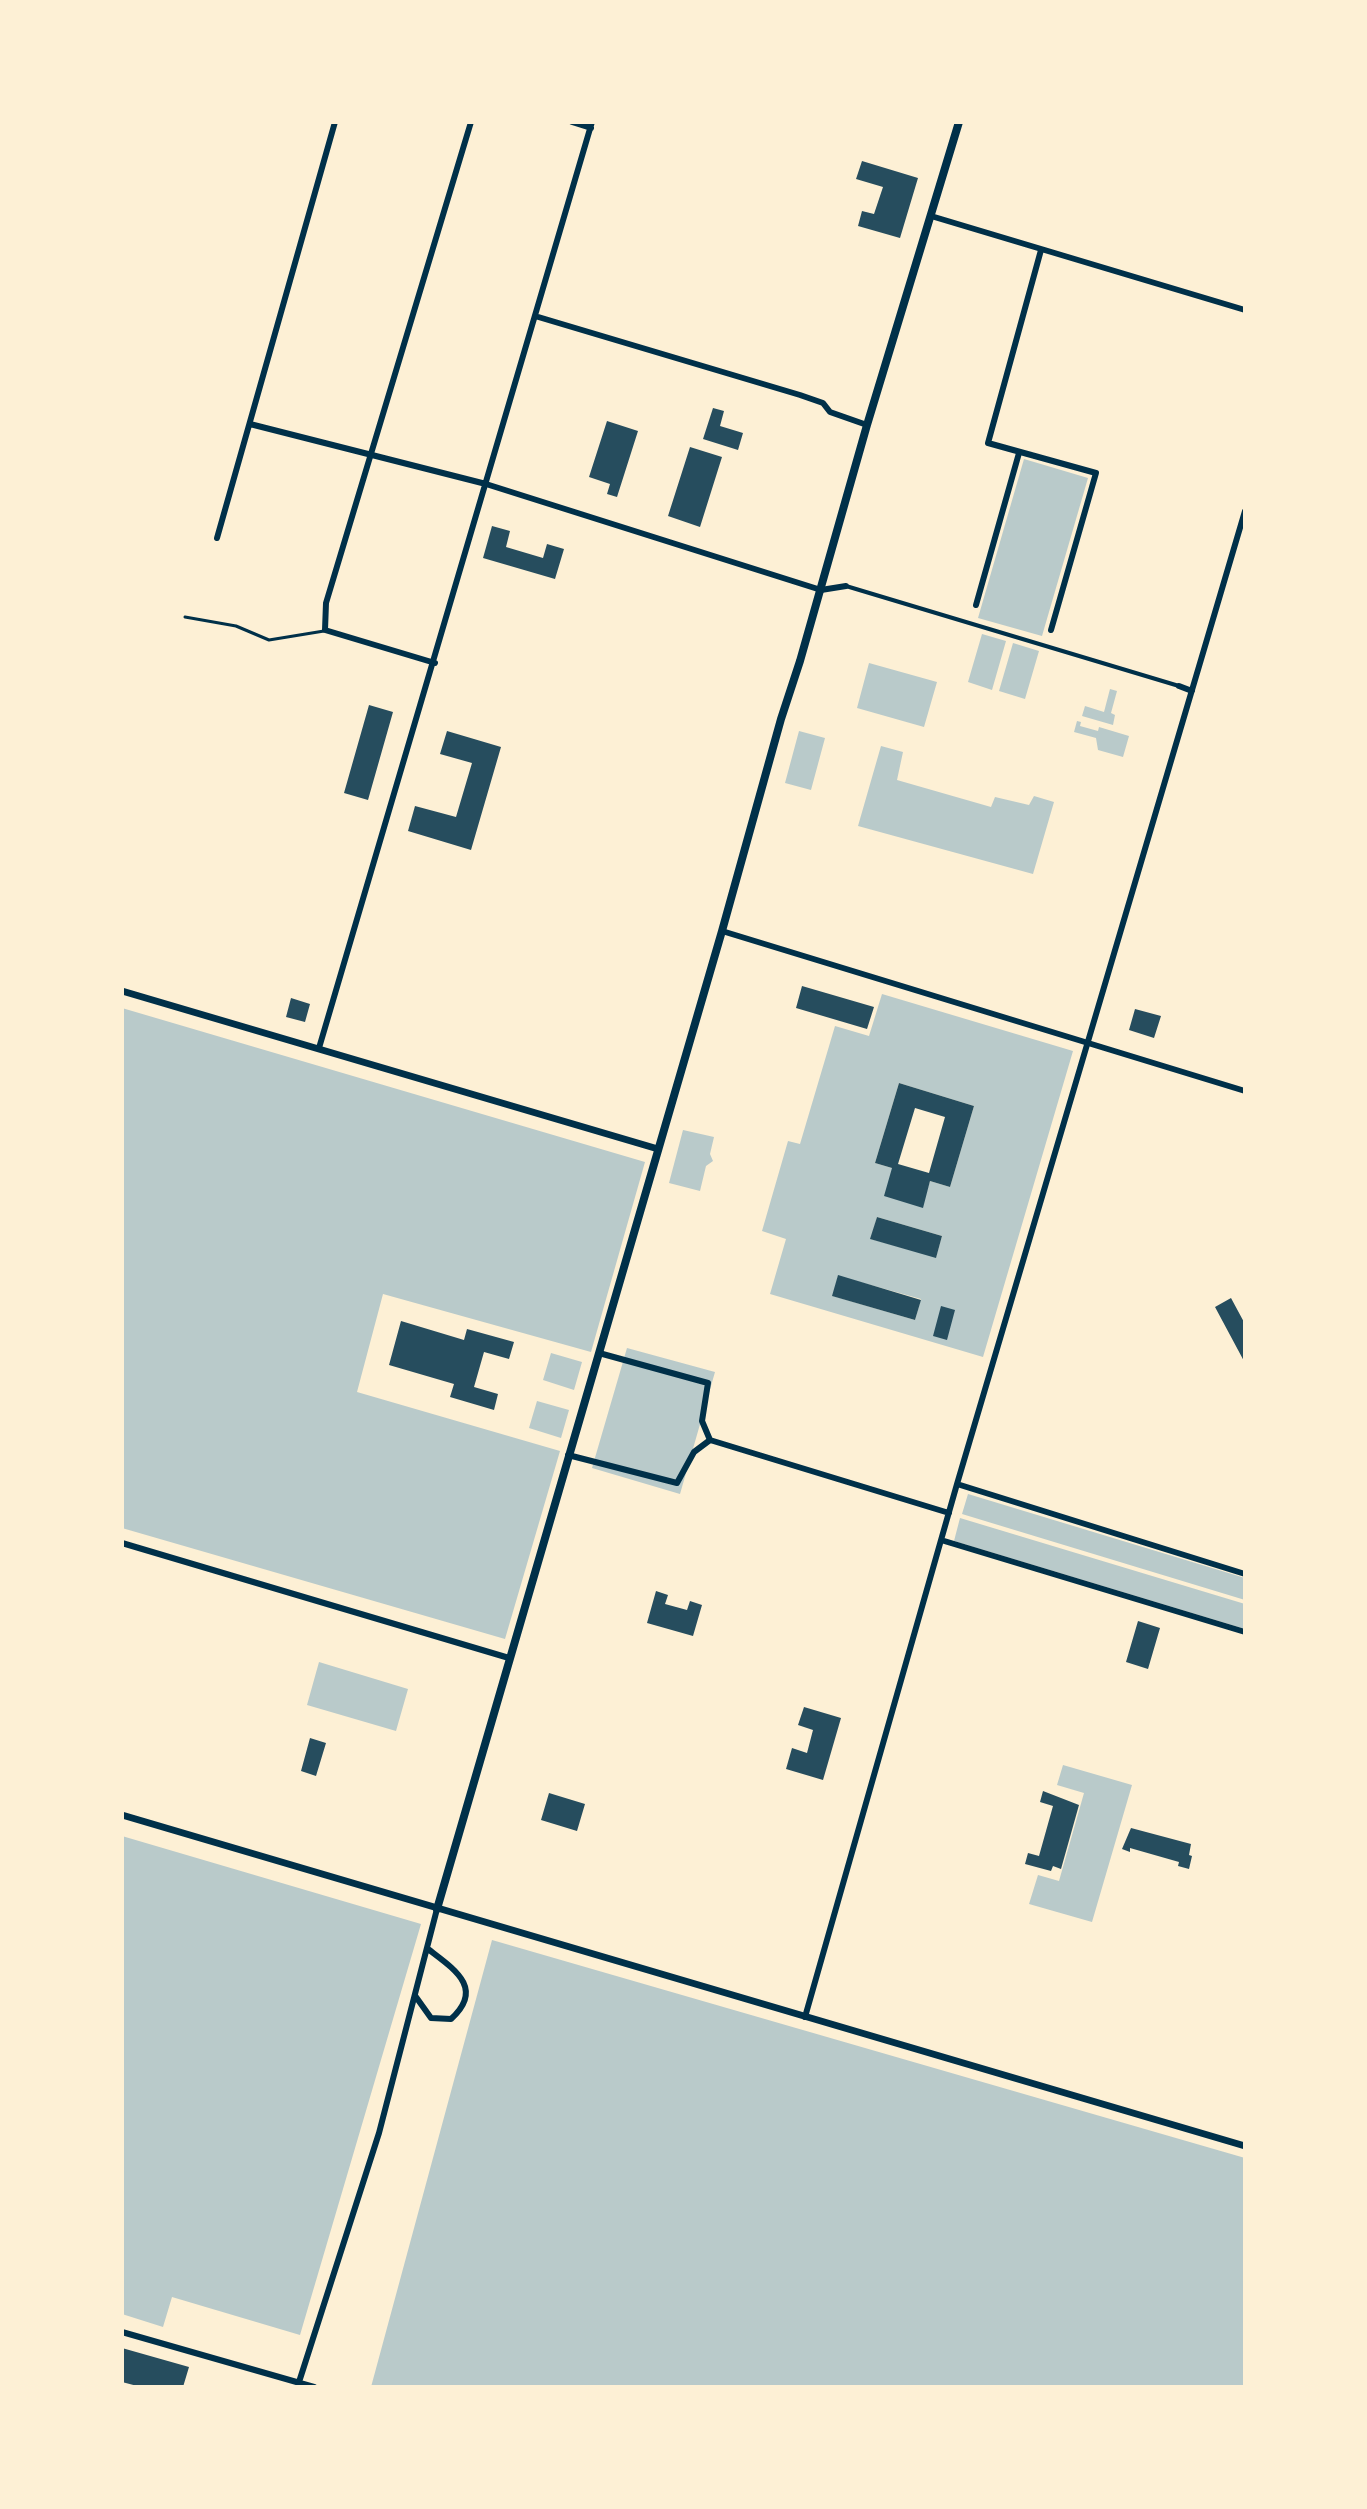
<!DOCTYPE html>
<html>
<head>
<meta charset="utf-8">
<style>
	body { margin:0 }
	#map { position:relative; width:1367px; height:2509px; overflow:hidden; background:#fdf0d5; font-family:"Fira Sans Condensed",sans-serif }
	canvas { display:block }
	.frame { position:absolute; inset:0; border:124px solid #fdf0d5; pointer-events:none }
</style>
</head>
<body>
<div id="map">
<canvas width="1367" height="2509"></canvas>
<div class="frame"></div>
</div>
<script>
const context = document.querySelector('canvas').getContext('2d');
context.lineJoin = 'round';
function fill(path, color) { context.fillStyle = color; context.fill(path, 'evenodd'); }
function stroke(path, color, width, dash) { context.strokeStyle = color; context.lineWidth = width; context.lineCap = dash ? 'butt' : 'round'; context.setLineDash(dash || []); context.stroke(path); }
fill(new Path2D(`
	M1024,459L1088,478L1042,636L978,618Z
	M982,634L1006,641L992,690L968,682Z
	M1013,643L1039,651L1025,699L999,691Z
	M869,663L937,682L924,727L857,708Z
	M1110,689L1117,691L1111,713L1115,715L1113,725L1082,716L1085,706L1104,712Z
	M1077,721L1081,722L1080,726L1098,731L1099,727L1129,736L1123,757L1098,750L1096,738L1074,732Z
	M799,731L825,738L811,790L785,783Z
	M881,746L903,752L897,780L991,807L995,797L1029,805L1034,796L1054,802L1033,874L858,826Z
	M882,994L1073,1051L983,1357L770,1294L786,1239L762,1231L788,1141L800,1144L835,1026L869,1036ZM899,1083L974,1106L950,1187L930,1181L922,1207L892,1168L875,1163ZM877,1217L942,1236L936,1257L871,1239ZM838,1276L921,1299L915,1320L833,1296Z
	M122,1008L645,1162L591,1352L383,1294L357,1392L560,1451L505,1639L122,1528Z
	M683,1130L714,1137L710,1154L713,1161L706,1166L700,1191L669,1183Z
	M627,1348L715,1372L680,1494L592,1468Z
	M551,1353L582,1362L574,1390L543,1380Z
	M537,1401L569,1410L561,1438L529,1428Z
	M968,1494L1245,1578V1600L962,1514Z
	M960,1518L1245,1604V1629L954,1541Z
	M319,1662L408,1689L396,1731L307,1705Z
	M1063,1765L1132,1785L1092,1922L1029,1904L1038,1875L1059,1881L1084,1793L1057,1785Z
	M122,1836L421,1924L300,2335L172,2297L163,2327L122,2314Z
	M492,1940L1245,2158V2387H371Z`), '#b9caca');
fill(new Path2D(`
	M862,161L918,178L900,238L858,226L862,211L874,214L883,187L856,179Z
	M713,408L724,411L720,426L743,433L738,450L703,439Z
	M607,421L638,431L617,497L607,494L610,484L589,477Z
	M690,447L722,457L700,527L668,516Z
	M492,526L510,531L506,547L543,558L547,544L564,549L555,579L483,558Z
	M369,705L393,712L368,800L344,793Z
	M447,731L501,747L471,850L408,831L415,806L456,817L472,763L440,754Z
	M802,986L874,1007L867,1029L796,1008Z
	M291,998L310,1004L305,1022L286,1017Z
	M1135,1009L1161,1016L1154,1038L1129,1030Z
	M899,1083L974,1106L950,1187L930,1181L923,1208L884,1196L892,1168L875,1163ZM915,1108L945,1117L929,1173L898,1164Z
	M877,1217L942,1236L936,1258L870,1239Z
	M838,1275L921,1300L915,1320L832,1296Z
	M1231,1298L1245,1324V1363L1215,1307Z
	M941,1306L955,1310L947,1340L933,1336Z
	M401,1321L464,1340L467,1329L514,1342L509,1359L484,1352L474,1387L498,1394L494,1410L450,1397L454,1384L389,1365Z
	M656,1591L668,1595L665,1604L687,1610L690,1601L702,1605L693,1636L647,1623Z
	M1138,1621L1160,1628L1148,1669L1126,1662Z
	M804,1707L841,1718L823,1780L786,1769L792,1748L807,1753L813,1730L798,1725Z
	M310,1738L326,1743L316,1776L301,1771Z
	M1043,1791L1079,1805L1061,1869L1053,1866L1051,1871L1025,1864L1028,1853L1039,1856L1053,1806L1040,1802Z
	M549,1793L585,1804L577,1831L541,1820Z
	M1131,1828L1191,1844L1189,1855L1192,1856L1189,1869L1178,1866L1179,1862L1130,1848V1852L1122,1849Z
	M122,2348L189,2367L183,2387H141L122,2382Z`), '#264d5e');
stroke(new Path2D(`
	M185,617L236,626L269,640L324,631`), '#003049', 3);
stroke(new Path2D(`
	M846,586L1179,686`), '#003049', 4);
stroke(new Path2D(`
	M572,122L591,128
	M931,216L1245,310
	M1041,250L988,443L1096,473L1051,630
	M535,316L800,395L823,403L830,412L867,425
	M250,424L486,484L821,590L846,586
	M217,538L335,122
	M976,605L1019,453
	M435,663L325,630L326,603L471,122
	M1179,686L1192,691
	M722,931L1245,1091
	M319,1048L592,122
	M710,1440L949,1513
	M568,1455L677,1483L694,1452L710,1440L702,1421L708,1383L599,1353
	M957,1484L1245,1574
	M941,1540L1245,1632
	M122,1543L509,1658
	M416,1997L431,2018L451,2019C485,1988 454,1969 428,1949
	M805,2017L957,1484L1245,511
	M122,2332L314,2387
	M299,2382L379,2133L437,1909`), '#003049', 6);
stroke(new Path2D(`
	M122,991L658,1149
	M122,1815L1245,2146`), '#003049', 7);
stroke(new Path2D(`
	M437,1909L722,931L781,719L800,661L867,425L959,122`), '#003049', 8);
</script>
</body>
</html>
